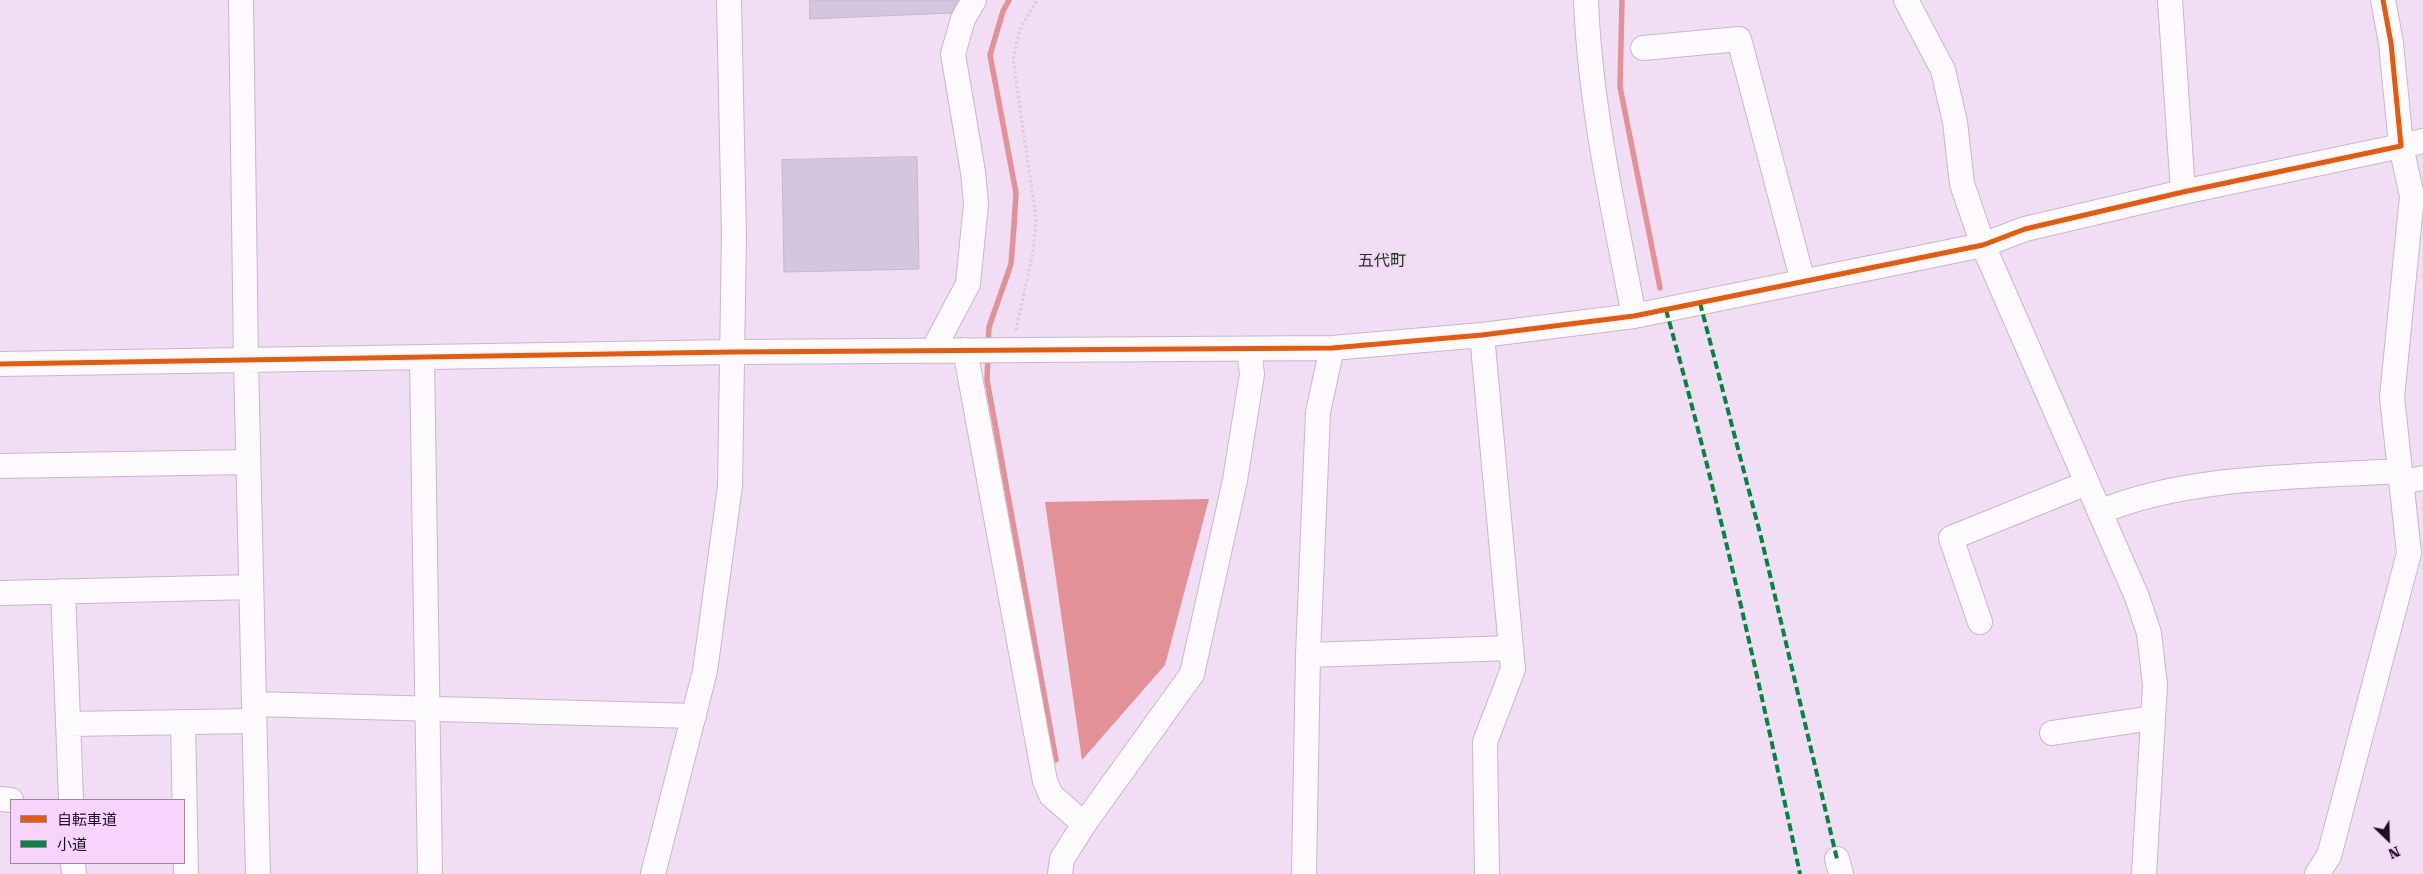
<!DOCTYPE html>
<html>
<head>
<meta charset="utf-8">
<style>
	body { margin:0 }
	#map { position:relative; width:2423px; height:874px; overflow:hidden; background:#f1ddf4; font-family:"Roboto Serif","Noto Sans JP",serif }
	canvas { display:block }
	.legend { position:absolute; left:10px; top:799px; width:175px; height:65px; box-sizing:border-box; background:#f8d4fd; border:1px solid #a084a4; margin:0; padding:6px 9px; list-style:none; font-size:15px; color:#1d0d1f }
	.legend li { display:flex; align-items:center; gap:10px; height:25px }
	.legend b { width:25px; border:1px solid #a084a4 }
	.north { position:absolute; left:2363px; top:814px; width:50px; height:50px; -webkit-text-stroke:4px #f8d4fd; paint-order:stroke; rotate:156deg; font-size:14px; font-weight:700; line-height:20px; text-align:center; color:#1d0d1f }
	.north::after { content:''; display:block; margin:auto; width:18px; height:22px; background:#1d0d1f; clip-path:polygon(50% 0,100% 100%,50% 72%,0 100%) }
</style>
</head>
<body>
<div id="map">
<canvas width="2423" height="874"></canvas>
<ul class="legend">
<li><b style="height:6px;background:#e8590c"></b>自転車道</li>
<li><b style="height:6px;background:#00873e"></b>小道</li>
</ul>
<div class="north">N</div>
</div>
<script>
const context = document.querySelector('canvas').getContext('2d');
context.lineJoin = 'round';
function fill(path, color) { context.fillStyle = color; context.fill(path, 'evenodd'); }
function stroke(path, color, width, dash) { context.strokeStyle = color; context.lineWidth = width; context.lineCap = dash ? 'butt' : 'round'; context.setLineDash(dash || []); context.stroke(path); }
function label(font, color, halo, rows, align = 'center') {
  context.font = font + ' "Roboto Serif","Noto Sans JP",serif'; context.lineWidth = 4; context.setLineDash([]); context.textBaseline = 'middle'; context.strokeStyle = halo; context.fillStyle = color; for (const [text, x, y, turn = 0] of rows) {
    context.save(); context.translate(x, y); context.rotate((+turn || 0) * Math.PI / 180); context.textAlign = isNaN(turn) ? turn : align; if (halo) context.strokeText(text, 0, 0); context.fillText(text, 0, 0); context.restore();
  }
}
fill(new Path2D(`
	M1209,499L1165,665L1082,760L1045,502Z`), '#e29197');
stroke(new Path2D(`
	M1622,0L1620,87L1660,288
	M988,344L989,327L1011,264L1014,225L1016,193L990,55L1003,11L1009,0
	M988,356L987,380L1056,760`), '#e29197', 5.5);
const building = new Path2D(`
	M810,0H958L951,13L810,19Z
	M917,157L919,269L784,272L782,160Z`);
fill(building, '#d4c6dc');
stroke(building, '#c5b8cd', 1);
const minor = new Path2D(`
	M241,0L246,361L258,874
	M1586,0C1590,107 1614,211 1634,316
	M1906,0L1943,70L1955,122L1962,184L1983,245L2137,597L2149,633L2155,685L2144,874
	M2170,0L2183,192
	M1643,48L1739,39L1803,282
	M1482,335L1513,669L1485,742L1487,874
	M933,350L968,284L976,204L973,172L953,54L963,19L974,0
	M965,350L1045,781L1051,795L1084,824
	M422,358L430,874
	M0,364L732,352L1332,348L1482,335L1634,316L1983,245L2025,229L2183,192L2401,146L2391,43L2383,0
	M0,466L248,462
	M2401,482L2423,478
	M2100,512C2187,475 2306,477 2400,471
	M63,591L71,800
	M0,593L251,587
	M1980,622L1951,538L2087,483
	M1308,655L1511,648
	M254,704L694,716
	M183,722L186,874
	M68,724L254,721
	M2052,733L2153,718
	M0,799L11,800
	M1837,859L1841,874
	M73,863L74,874
	M653,874L705,671L730,486L734,235L729,0
	M1060,874L1062,859L1084,824L1192,674L1235,480L1252,374L1249,349
	M1304,874L1308,655L1318,412L1332,348
	M2317,874L2329,856L2409,553L2392,397L2412,196L2401,146L2423,141`);
stroke(minor, '#c8b7ca', 26);
stroke(new Path2D(`
	M1016,330L1033,252L1036,219L1013,59L1020,29L1037,0`), '#d7d0d7', 3, [2.5, 2.5]);
stroke(minor, '#fdfafd', 24);
stroke(new Path2D(`
	M1700,303L1761,537L1837,859
	M1666,310C1718,496 1760,685 1800,874`), '#00873e', 4, [8, 4]);
stroke(new Path2D(`
	M0,364L732,352L1332,348L1482,335L1634,316L1983,245L2025,229L2183,192L2401,146L2391,43L2383,0`), '#e8590c', 5);
label('16px', '#0c4008', '#f8d4fd', [
	["五代町",1382,261]
]);
</script>
</body>
</html>
